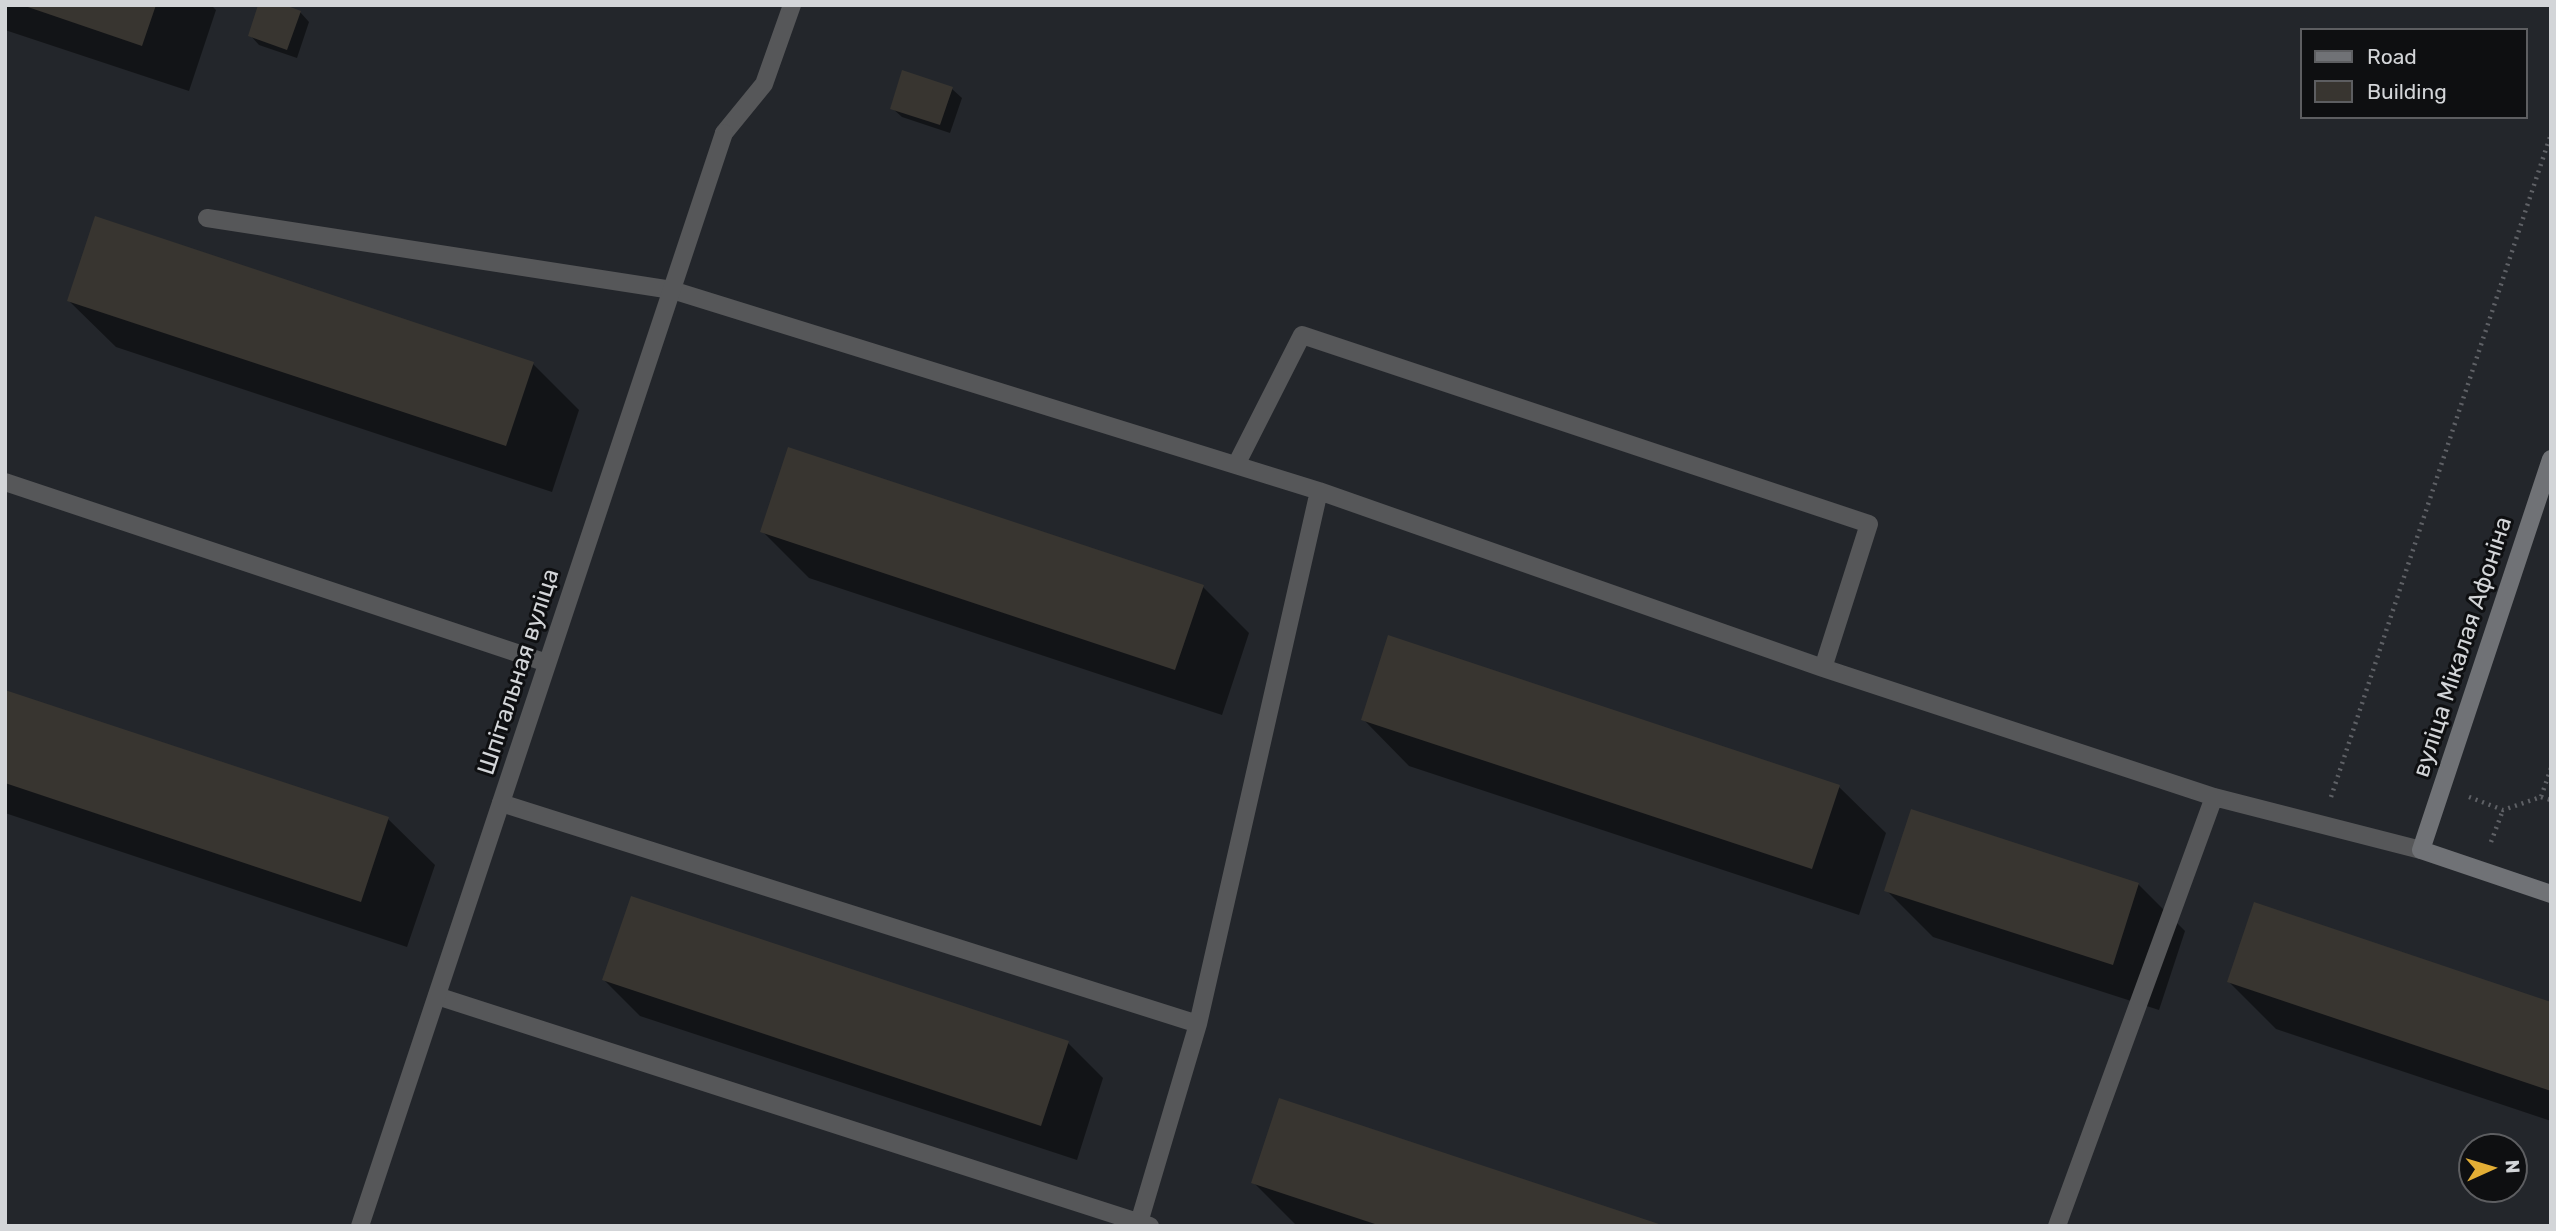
<!DOCTYPE html>
<html>
<head>
<meta charset="utf-8">
<style>
	body { margin:0 }
	#map { position:relative; width:2556px; height:1231px; overflow:hidden; background:#23262b; font-family:Rubik,sans-serif }
	canvas { display:block }
	.frame { position:absolute; inset:0; border:7px solid #d3d5d8; pointer-events:none }
	.legend { position:absolute; left:2300px; top:28px; width:228px; height:91px; box-sizing:border-box; background:#0e0f11; border:2px solid #5d5e61; margin:0; padding:9px 12px; list-style:none; font-size:21px; color:#d3d5d8 }
	.legend li { display:flex; align-items:center; gap:14px; height:35px }
	.legend b { width:35px; border:2px solid #5d5e61 }
	.north { position:absolute; left:2458px; top:1133px; width:70px; height:70px; box-sizing:border-box; background:#0e0f11; border:2px solid #5d5e61; border-radius:50%; rotate:86deg; font-size:19px; font-weight:700; line-height:28px; text-align:center; color:#d3d5d8 }
	.north::after { content:''; display:block; margin:auto; width:24px; height:32px; background:#e3ae35; clip-path:polygon(50% 0,100% 100%,50% 72%,0 100%) }
</style>
</head>
<body>
<div id="map">
<canvas width="2556" height="1231"></canvas>
<div class="frame"></div>
<ul class="legend">
<li><b style="height:9px;background:#707276"></b>Road</li>
<li><b style="height:19px;background:#383530"></b>Building</li>
</ul>
<div class="north">N</div>
</div>
<script>
const context = document.querySelector('canvas').getContext('2d');
context.lineJoin = 'round';
function fill(path, color) { context.fillStyle = color; context.fill(path, 'evenodd'); }
function stroke(path, color, width, dash) { context.strokeStyle = color; context.lineWidth = width; context.lineCap = dash ? 'butt' : 'round'; context.setLineDash(dash || []); context.stroke(path); }
function label(font, color, halo, rows, align = 'center') {
  context.font = font + ' Rubik,sans-serif'; context.lineWidth = 6; context.setLineDash([]); context.textBaseline = 'middle'; context.strokeStyle = halo; context.fillStyle = color; for (const [text, x, y, turn = 0] of rows) {
    context.save(); context.translate(x, y); context.rotate((+turn || 0) * Math.PI / 180); context.textAlign = isNaN(turn) ? turn : align; if (halo) context.strokeText(text, 0, 0); context.fillText(text, 0, 0); context.restore();
  }
}
fill(new Path2D(`
	M5,5H211L216,10L189,91L5,30Z
	M300,12L309,22L297,58L259,45L250,35Z
	M952,89L962,98L950,133L902,117L892,108Z
	M69,301L533,364L579,410L552,492L116,347Z
	M762,531L1203,587L1249,633L1222,715L809,578Z
	M5,692L388,819L435,865L407,947L5,813Z
	M1363,719L1839,787L1886,833L1859,915L1409,766Z
	M2138,884L2185,931L2159,1010L1933,937L1886,890Z
	M604,980L1068,1043L1103,1078L1077,1160L640,1016Z
	M2229,982L2551,1003V1121L2276,1029Z
	M1253,1182L1658,1226H1297Z`), '#0007');
fill(new Path2D(`
	M22,5H156L142,46Z
	M258,5H285L301,11L287,50L248,36Z
	M902,70L953,87L940,125L890,109Z
	M95,216L534,362L506,446L67,301Z
	M788,447L1204,585L1175,670L760,532Z
	M1388,635L1840,785L1812,869L1361,720Z
	M5,690L389,817L361,902L5,783Z
	M1911,809L2139,883L2113,965L1884,891Z
	M631,896L1069,1041L1041,1126L602,980Z
	M2254,902L2551,1002V1091L2227,982Z
	M1279,1098L1662,1225V1226H1381L1251,1183Z`), '#383530');
stroke(new Path2D(`
	M2331,797L2551,134
	M2469,797L2503,810L2541,797L2551,768
	M2541,797L2551,800
	M2491,842L2503,810`), '#5f6166', 4.5, [2, 5]);
stroke(new Path2D(`
	M724,133L764,84L792,5
	M207,218L672,290L1319,491L1823,668L2214,797L2421,850
	M1236,465L1302,335L1869,524L1823,668
	M5,482L547,663
	M501,803L1198,1024
	M437,996L1150,1226
	M1138,1226L1198,1024L1319,491
	M2057,1226L2214,797`), '#565759', 18);
stroke(new Path2D(`
	M360,1226L724,133`), '#565759', 18);
stroke(new Path2D(`
	M2551,459L2421,850L2551,894`), '#707276', 18);
label('24px', '#d3d5d8', '#0e0f11', [
	["вуліца Мікалая Афоніна",2463,647,-72],
	["Шпітальная вуліца",519,672,-72]
]);
</script>
</body>
</html>
